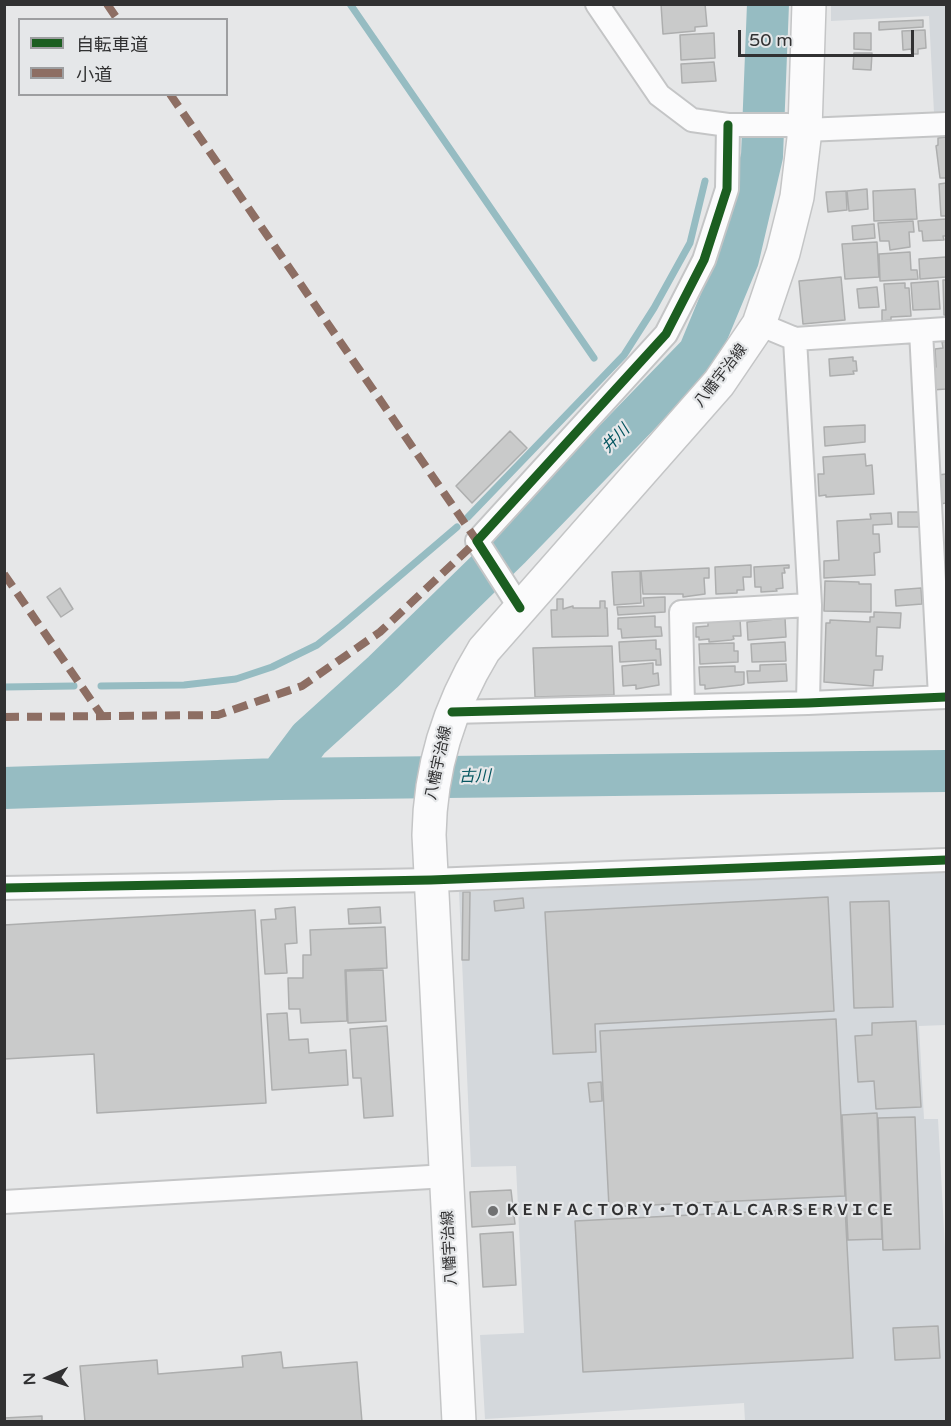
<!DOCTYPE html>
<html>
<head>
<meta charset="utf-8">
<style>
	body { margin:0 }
	#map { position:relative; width:951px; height:1426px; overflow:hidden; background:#e6e7e8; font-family:"Varela Round","Noto Sans JP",sans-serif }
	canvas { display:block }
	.frame { position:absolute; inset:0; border:6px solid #313132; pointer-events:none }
	.legend { position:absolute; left:18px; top:18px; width:210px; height:78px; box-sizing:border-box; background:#e5e7e9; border:2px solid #9d9ea0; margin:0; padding:8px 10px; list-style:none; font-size:18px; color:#313132 }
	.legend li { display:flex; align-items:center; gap:12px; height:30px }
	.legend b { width:30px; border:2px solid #9d9ea0 }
	.north { position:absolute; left:18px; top:1348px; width:60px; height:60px; -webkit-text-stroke:4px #e5e7e9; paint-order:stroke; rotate:267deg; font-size:16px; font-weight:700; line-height:24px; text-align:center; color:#313132 }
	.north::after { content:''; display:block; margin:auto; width:21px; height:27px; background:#313132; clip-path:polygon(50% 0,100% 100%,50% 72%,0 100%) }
	.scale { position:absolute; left:738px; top:30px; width:176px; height:27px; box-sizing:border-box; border:3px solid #313132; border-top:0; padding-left:8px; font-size:18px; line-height:21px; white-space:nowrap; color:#313132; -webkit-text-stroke:4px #e5e7e9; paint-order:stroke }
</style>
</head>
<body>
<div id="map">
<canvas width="951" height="1426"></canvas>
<div class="frame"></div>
<ul class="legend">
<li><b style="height:8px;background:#1b5e20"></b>自転車道</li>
<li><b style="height:8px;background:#8d6e63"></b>小道</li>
</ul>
<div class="north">N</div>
<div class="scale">50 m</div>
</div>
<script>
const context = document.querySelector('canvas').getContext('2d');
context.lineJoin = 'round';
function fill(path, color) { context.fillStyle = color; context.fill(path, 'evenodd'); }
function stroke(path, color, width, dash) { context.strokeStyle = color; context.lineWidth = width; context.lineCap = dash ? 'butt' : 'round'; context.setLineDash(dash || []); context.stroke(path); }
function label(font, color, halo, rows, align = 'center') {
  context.font = font + ' "Varela Round","Noto Sans JP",sans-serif'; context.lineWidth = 4.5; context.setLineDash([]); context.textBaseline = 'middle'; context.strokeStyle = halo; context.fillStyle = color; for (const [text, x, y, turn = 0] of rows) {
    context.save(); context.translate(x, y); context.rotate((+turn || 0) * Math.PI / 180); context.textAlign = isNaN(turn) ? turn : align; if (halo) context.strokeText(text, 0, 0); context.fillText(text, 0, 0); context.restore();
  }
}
fill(new Path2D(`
	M831,5H946V112L934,113L929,16L831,21Z
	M946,872V1025L919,1026L924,1119H938L946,1266V1421H745L744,1403L485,1419L480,1335L524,1333L516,1166L471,1167L459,892Z`), '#d4d8dc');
stroke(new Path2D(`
	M350,4L594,358
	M468,517L624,355L654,308L690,243L705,181
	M101,686L184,685L236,679L272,667L317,645L341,626L457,527
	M4,687L74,686`), '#96bcc2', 7);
stroke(new Path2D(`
	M279,779L309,739L383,672L511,547L699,353L738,259L762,156L768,4
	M4,788L279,779L946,771`), '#96bcc2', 42);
const building = new Path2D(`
	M661,4H705L707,26L695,27V31L663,34Z
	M923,20V27L879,30V22Z
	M925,30L926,48L918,49V54H912L911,49L903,50L902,31Z
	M714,33L715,58L681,60L680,35Z
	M854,33H871V50L854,49Z
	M854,53H872L871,70L853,69Z
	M714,62L716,81L682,83L681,64Z
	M946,137V178H940L936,146L938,145V138Z
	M946,183V216H941L939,184Z
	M867,189L868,209L849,211L847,191Z
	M915,189L917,219L874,221L873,191Z
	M846,191L847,210L828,212L826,192Z
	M946,219V236H943L944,240L923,241L922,231H919L918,221Z
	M913,221L914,232H909L910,247L890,250L889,241H880L878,223Z
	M874,224L875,238L853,240L852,226Z
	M877,242L879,277L845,279L842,244Z
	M910,252L911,270H917L918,279L880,281L879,254Z
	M946,257V277L920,279L919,259Z
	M841,277L845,320L803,324L799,281Z
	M943,280H946V315H944Z
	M938,281L940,309L913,310L911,283Z
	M905,283V288H909L911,316L891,317V320L882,321V310H886L884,284Z
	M877,287L879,307L859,308L857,289Z
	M946,341V389L932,390L930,367H936L935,349L943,348L942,342Z
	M853,357V361H856L857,371H853L854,374L830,376L829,359Z
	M865,425V442L825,446L824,427Z
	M510,431L527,448L472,503L456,486Z
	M865,454L866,466L872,465L874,494L826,497V495L819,496L818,474H824L823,457Z
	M946,474V503L940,504L938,475Z
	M898,512H922V527H898Z
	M891,513L892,524L873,525V534H879L880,552L874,553L875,575L824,578V561L839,560L837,521L871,519L870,514Z
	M751,565V577H743L744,590H737V593L716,594L715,567Z
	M789,565V568H784L785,573H782L783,588L776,589L777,591L761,592V587H755L754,567Z
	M709,568V578H704L705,594L683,597V594H643L641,571Z
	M640,571L641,603L614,605L612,572Z
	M825,581L859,582V584H871V612L824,611Z
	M60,588L73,609L61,617L47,597Z
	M921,588L922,604L896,606L895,590Z
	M665,597V612L618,615L617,607L644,606L643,598Z
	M557,599H563V609L573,606V608H600V601H605V608H607L608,636L552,637L551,610H557Z
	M874,612L901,613L900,628L877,627L876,656H883L882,670H874L873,686L824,682L826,623H830V620L870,622V617H874Z
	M655,616V627H661L662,636L622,638L621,629H618V618Z
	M785,618L786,637L748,640L747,622Z
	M740,619L741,636H733L734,639L731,640L709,642V639L699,640V637H696V627L708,626V621Z
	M656,640V649H660L661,665H656V660L620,662L619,642Z
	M785,642L786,661L752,662L751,644Z
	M734,643V651H738V662L700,664L699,644Z
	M612,646L614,695L535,697L533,648Z
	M653,663V674L658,673L659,685L636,689V685L623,686L622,666Z
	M786,664L787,681L748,683L747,671H760V665Z
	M735,666V672H744V684L741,685L705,689V685H700L699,667Z
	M463,892H470L469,960H462Z
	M828,897L834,1011L595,1024L596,1052L553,1054L545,912Z
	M523,898L524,908L495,911L494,901Z
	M889,901L893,1007L854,1008L850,902Z
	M295,907L297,943L285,944L287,973L265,974L261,920L276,919L275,909Z
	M380,907L381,923L349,924L348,909Z
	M255,910L266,1103L97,1113L94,1054L4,1059V925Z
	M385,927L387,968L345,970L347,1021L301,1023L300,1009H289L288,978H303V955H311L310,930Z
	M383,970L386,1021L348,1023L346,971Z
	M287,1013L289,1040L308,1039L309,1053L346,1050L348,1085L272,1090L267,1014Z
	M836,1019L845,1196L609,1207L600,1031Z
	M916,1021L921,1107L876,1109L874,1081L858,1082L855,1036L872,1035V1023Z
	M387,1026L393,1116L364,1118L361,1078H353L350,1029Z
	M601,1082L602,1101L590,1102L588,1083Z
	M877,1113L882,1239L848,1240L842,1115Z
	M915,1117L920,1249L883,1250L878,1118Z
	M511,1190L515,1224L472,1227L470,1192Z
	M845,1207L853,1358L583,1372L575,1221Z
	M513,1232L516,1285L483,1287L480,1234Z
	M938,1326L940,1358L895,1360L893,1328Z
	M281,1352L283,1368L357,1362L362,1422H85L80,1366L157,1360L158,1374L243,1367L242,1356Z
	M42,1416V1422H4V1418Z`);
fill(building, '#c9caca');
stroke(building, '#adaeae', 1.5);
const minor = new Path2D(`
	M597,4L659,95L692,120L728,125H788L805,130L946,124
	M759,324L795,339L810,605L808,703
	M921,331L940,697
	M795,339L946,329
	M520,608L477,541L666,334L704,260L727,189L728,125
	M683,706L681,612L810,605
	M452,712L808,703L946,697
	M4,888L431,880L946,860
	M4,1202L447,1176`);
const primary = new Path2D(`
	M459,1422L429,835C430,768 449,707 484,650L719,383L759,324L783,253L797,197L805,130L809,4`);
stroke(minor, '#c4c5c6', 26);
stroke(primary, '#c4c5c6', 36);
stroke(minor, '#fbfbfc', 22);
stroke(primary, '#fbfbfc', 33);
stroke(new Path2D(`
	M107,4L118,20
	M4,574L102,716
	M4,717L218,715L302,686L380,632L477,541L170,94`), '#8d6e63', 8, [15, 8]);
stroke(new Path2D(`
	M520,608L477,541L666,334L704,260L727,189L728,125
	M452,712L808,703L946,697
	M4,888L431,880L946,860`), '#1b5e20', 9);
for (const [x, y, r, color] of [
	[493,1211,6,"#707172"]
]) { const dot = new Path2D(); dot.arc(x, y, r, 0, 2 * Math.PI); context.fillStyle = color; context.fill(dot); stroke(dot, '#e5e7e9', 2); }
label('15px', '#313132', '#e5e7e9', [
	["八幡宇治線",721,376,-52],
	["八幡宇治線",439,763,-78],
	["八幡宇治線",450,1248,-93]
]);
label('bold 15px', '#313132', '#e5e7e9', [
	["ＫＥＮＦＡＣＴＯＲＹ・ＴＯＴＡＬＣＡＲＳＥＲＶＩＣＥ",505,1211]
], 'left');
label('italic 16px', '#055660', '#e5e7e9', [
	["井川",616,439,-46],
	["古川",475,777,-1]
]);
</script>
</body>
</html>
